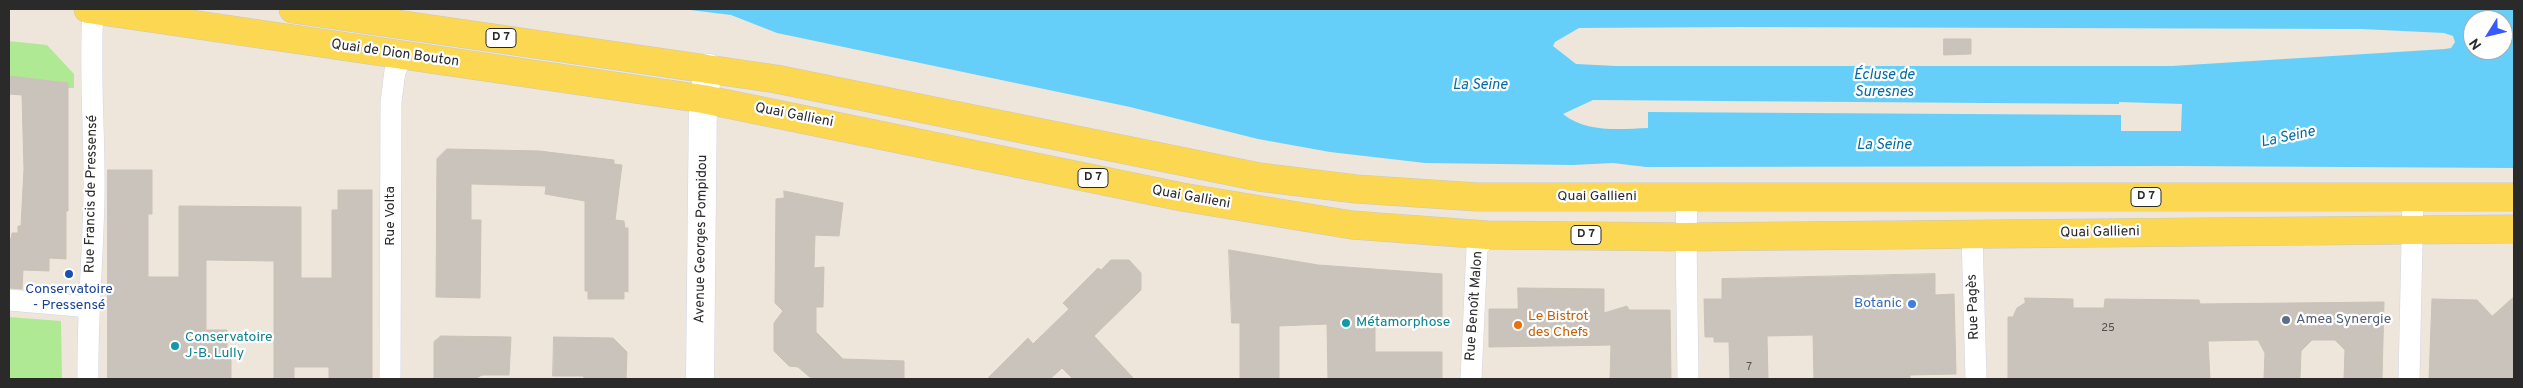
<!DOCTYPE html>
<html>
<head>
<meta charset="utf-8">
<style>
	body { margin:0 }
	#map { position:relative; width:2523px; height:388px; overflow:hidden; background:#eee6db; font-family:Overpass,sans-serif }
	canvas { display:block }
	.frame { position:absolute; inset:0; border:10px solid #2a2a2a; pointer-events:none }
	.north { position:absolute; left:2463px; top:10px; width:50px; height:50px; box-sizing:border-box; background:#fff; border:1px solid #aaa; border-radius:50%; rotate:234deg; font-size:14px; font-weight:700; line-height:20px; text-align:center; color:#2a2a2a }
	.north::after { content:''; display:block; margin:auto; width:18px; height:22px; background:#3759ff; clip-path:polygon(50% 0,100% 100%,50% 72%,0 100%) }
</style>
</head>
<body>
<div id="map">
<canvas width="2523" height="388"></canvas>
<div class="frame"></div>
<div class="north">N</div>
</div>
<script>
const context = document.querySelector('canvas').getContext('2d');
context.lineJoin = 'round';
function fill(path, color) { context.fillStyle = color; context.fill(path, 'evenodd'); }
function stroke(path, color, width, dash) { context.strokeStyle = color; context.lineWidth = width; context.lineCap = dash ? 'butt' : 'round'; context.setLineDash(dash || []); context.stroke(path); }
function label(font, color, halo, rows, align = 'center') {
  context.font = font + ' Overpass,sans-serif'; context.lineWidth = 4.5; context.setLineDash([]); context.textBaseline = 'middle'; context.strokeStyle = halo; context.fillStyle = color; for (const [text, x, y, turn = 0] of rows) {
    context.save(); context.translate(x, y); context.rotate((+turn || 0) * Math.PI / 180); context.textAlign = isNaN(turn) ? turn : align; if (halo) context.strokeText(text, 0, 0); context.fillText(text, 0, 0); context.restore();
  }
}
fill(new Path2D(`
	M9,41L47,45L74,74V88H68V83L9,76Z
	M9,317L61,321L62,379H9Z`), '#afe993');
fill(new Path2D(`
	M682,9H2514V168L2179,166L1646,167L1613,163L1573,165L1425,163L1330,152L1258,139L1130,107L777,33L731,15ZM2473,20H2503V50H2473ZM1740,27L2361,29L2444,33L2453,36L2455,42L2451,48L2445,49L2172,66H1616L1576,64L1553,46L1555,42L1579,28ZM1593,100L2119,104V102L2182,104L2181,131H2121V115L1648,112V128C1620,129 1586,133 1563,114Z`), '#65cff9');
const building = new Path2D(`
	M1944,39H1971V54L1944,55Z
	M9,76L68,83V211H66V259L49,258V271L23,270L22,289L9,288V239H11L12,233H18V226H21L24,169L22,95L9,94Z
	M447,149L539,151L614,160V164L622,165L615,220L624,221L625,228H628V292L624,291V299H588V291H585V201L545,194L546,186L471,184V220H481L480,298L436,297L437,159Z
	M108,170H152V214H148V277H179V206L301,207V278H332V210H338V190H372V379H329V367H294V379H274V261L206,260V330H227V358L231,359V379H108Z
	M784,191L843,203L839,236L815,235L814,268L824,267L823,307H816V332L843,359L904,361V379H812L798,367L789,366L774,351V323L783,311L775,303L776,199L784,198Z
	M1229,250L1318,265L1442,274V321L1375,322V352H1442V379H1328L1327,324L1279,326V379H1240V323H1232Z
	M1111,260H1129L1141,273V290L1094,336L1134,379H1073L1062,368L1050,379H987L1028,338L1033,344L1069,309L1063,303L1098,268L1101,270Z
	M1935,274V295L1954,294L1956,374L1910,375V379H1814L1813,335L1767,336L1768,379H1730L1729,342H1714V337H1705L1704,299H1722V279Z
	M1518,288L1604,289V313L1627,306L1629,310H1670L1671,379H1610L1611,345L1489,347V309H1518Z
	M2514,297V379H2429L2432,299L2477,300L2492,316Z
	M2025,298L2073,299V308H2104L2105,299L2199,300L2200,304L2384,302L2382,379H2344L2345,350L2335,340H2312L2301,351L2300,379H2264L2265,353L2258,340L2208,341L2210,379H2008V317H2013L2017,308L2025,303Z
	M441,336L511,337L509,375H482L475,379H434V342Z
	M554,337L613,338L627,352L626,379H585L583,376H553Z`);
fill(building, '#c9c3bb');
stroke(building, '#c9c2b5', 1);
const street = new Path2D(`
	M1687,197L1686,237L1688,379
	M1972,235L1976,379
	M9,300L90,307
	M88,379C87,318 93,257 94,196C95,134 89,72 93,10
	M390,379L391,102L395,71L403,56
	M1471,379L1477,248L1487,235
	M2409,379L2413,197`);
const secondary = new Path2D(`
	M700,379L703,99L709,68`);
const primary = new Path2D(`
	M88,9L703,99L1182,197L1352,225L1487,235L1686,237L2514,229
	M293,9L776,79L1259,177L1356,189L1477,197H2514`);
stroke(street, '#d0d4e5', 22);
stroke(secondary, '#d0d4e5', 29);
stroke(primary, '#c8c8c8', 29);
stroke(street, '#fff', 21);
stroke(secondary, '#fff', 28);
stroke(primary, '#fcd751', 28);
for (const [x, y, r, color] of [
	[69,274,5,"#1a4fb4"],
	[1912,304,5,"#3f7fe0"],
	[2286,320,5,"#5c6f8a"],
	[1346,323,5,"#0f9aa8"],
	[1518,325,5,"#e8710a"],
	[175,346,5,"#0f9aa8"]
]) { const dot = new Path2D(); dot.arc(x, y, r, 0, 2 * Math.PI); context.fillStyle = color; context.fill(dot); stroke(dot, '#fff', 2); }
label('11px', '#52504e', null, [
	["25",2108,329],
	["7",1749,368]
]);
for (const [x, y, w] of [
	[501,38,30],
	[1093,178,30],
	[2146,197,30],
	[1586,235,30]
]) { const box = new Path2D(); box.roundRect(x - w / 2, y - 9.5, w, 19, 4); context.fillStyle = '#fff'; context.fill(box); stroke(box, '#2a2a2a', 1); }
label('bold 12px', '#2a2a2a', null, [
	["D 7",501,38],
	["D 7",1093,178],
	["D 7",2146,197],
	["D 7",1586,235]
]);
label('14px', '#2a2a2a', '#fff', [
	["Quai de Dion Bouton",395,54,8],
	["Quai Gallieni",794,116,11],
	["Rue Francis de Pressensé",92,194,-89],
	["Quai Gallieni",1597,197],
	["Quai Gallieni",1191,198,10],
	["Rue Volta",391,216,-90],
	["Quai Gallieni",2100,233,-1],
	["Avenue Georges Pompidou",702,239,-89],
	["Rue Benoît Malon",1475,306,-86],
	["Rue Pagès",1974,307,-92]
]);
label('14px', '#164399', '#fff', [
	["Conservatoire",69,290],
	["- Pressensé",69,306]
]);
label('14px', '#366cbe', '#fff', [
	["Botanic",1902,304]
], 'right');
label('14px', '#c56008', '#fff', [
	["Le Bistrot",1528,317],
	["des Chefs",1528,333]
], 'left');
label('14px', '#4e5e75', '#fff', [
	["Amea Synergie",2296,320]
], 'left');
label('14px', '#0d838f', '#fff', [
	["Métamorphose",1356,323],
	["Conservatoire",185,338],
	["J-B. Lully",185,354]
], 'left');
label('italic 15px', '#026ba7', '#fff', [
	["Écluse de",1884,76],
	["Suresnes",1884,93],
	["La Seine",1480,86],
	["La Seine",2288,138,-12],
	["La Seine",1884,146]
]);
</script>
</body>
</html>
